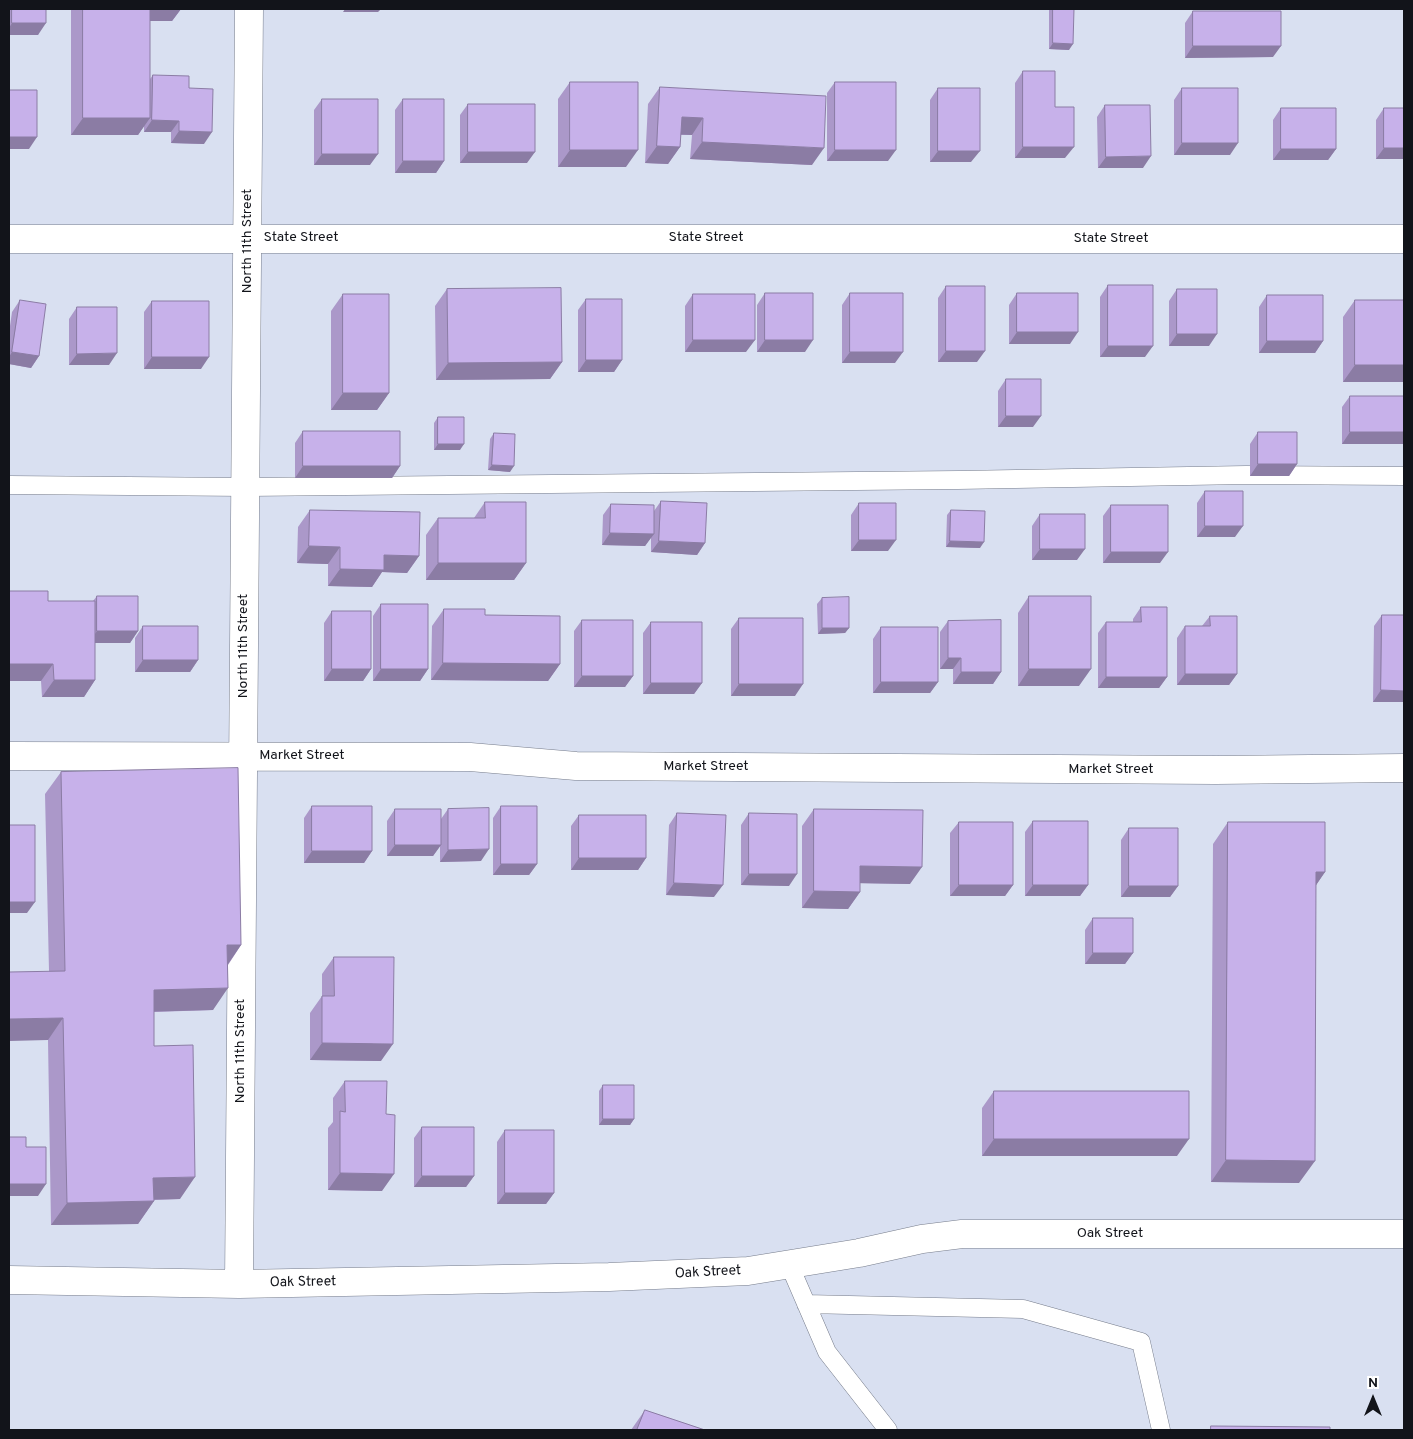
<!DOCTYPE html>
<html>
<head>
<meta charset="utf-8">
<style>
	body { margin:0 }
	#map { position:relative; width:1413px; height:1439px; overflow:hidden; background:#d9e0f1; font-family:Overpass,sans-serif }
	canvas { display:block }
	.frame { position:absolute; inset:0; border:10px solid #12141a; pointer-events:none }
	.north { position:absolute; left:1348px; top:1374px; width:50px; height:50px; -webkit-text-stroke:4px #fff; paint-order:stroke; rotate:0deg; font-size:14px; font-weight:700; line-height:20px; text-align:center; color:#12141a }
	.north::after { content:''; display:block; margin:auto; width:18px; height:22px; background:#12141a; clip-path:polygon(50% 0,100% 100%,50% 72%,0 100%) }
</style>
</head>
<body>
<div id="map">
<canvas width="1413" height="1439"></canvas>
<div class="frame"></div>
<div class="north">N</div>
</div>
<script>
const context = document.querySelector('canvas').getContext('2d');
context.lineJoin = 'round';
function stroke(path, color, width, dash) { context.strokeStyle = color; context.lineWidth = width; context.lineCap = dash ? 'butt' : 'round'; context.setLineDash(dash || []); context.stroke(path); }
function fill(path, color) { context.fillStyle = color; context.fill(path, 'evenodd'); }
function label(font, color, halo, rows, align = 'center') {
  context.font = font + ' Overpass,sans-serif'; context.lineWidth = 5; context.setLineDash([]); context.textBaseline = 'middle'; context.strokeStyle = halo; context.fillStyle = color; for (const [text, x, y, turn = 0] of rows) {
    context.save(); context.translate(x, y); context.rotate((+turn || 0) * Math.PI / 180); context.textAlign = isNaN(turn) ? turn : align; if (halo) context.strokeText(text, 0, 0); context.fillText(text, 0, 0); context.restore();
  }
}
const lane = new Path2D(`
	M9,485L246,487L958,480L1246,475L1404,476
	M789,1264L827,1352L888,1430
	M806,1304L1023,1309L1141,1342L1161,1430`);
const street = new Path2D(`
	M9,239H1404
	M9,756L470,757L576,766L1216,770L1404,768
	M9,1280L239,1284L609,1277L748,1271L859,1253L922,1239L962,1234H1404
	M239,1284L249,9`);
stroke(lane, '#767c8b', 19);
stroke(street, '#767c8b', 29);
stroke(lane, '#fff', 18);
stroke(street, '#fff', 28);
fill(new Path2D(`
	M9,9H46L38,35H9Z
	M71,9H181L172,21H150V79L153,75L189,88L204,144L171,143V132H144V126L138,135H71Z
	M1050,9H1074L1069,50L1049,49V10Z
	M1193,11L1273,57L1185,58V23Z
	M1023,71L1055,107L1065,158H1015V83Z
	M570,82L626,167H558V99Z
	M835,82L888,161H827V93Z
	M660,87L812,165L690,159L692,135H681L680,147L668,164L645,163L648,104Z
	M938,88L971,162H930V100Z
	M1182,88L1230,155H1174V100Z
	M322,99L370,165H314V110Z
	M403,99L444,161L436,173H395V110Z
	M468,104L527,163H460V115Z
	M1105,105L1143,168H1098L1097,117Z
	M1281,108L1336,149L1328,160H1273V120Z
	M1384,108L1404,159H1376V120Z
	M1108,285L1145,357H1100V297Z
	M946,286L977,362H938V298Z
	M447,289L562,362L550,379L436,380L435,306Z
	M1177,289L1209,346H1169V301Z
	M765,293L805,352H757V305Z
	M850,293L895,363H842V305Z
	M1017,293L1070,344H1009V305Z
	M343,294L389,393L377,410H331V311Z
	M693,294L746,352H685V306Z
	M1267,295L1323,341L1315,353H1259V307Z
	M586,299L622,360L614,372H578V310Z
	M20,300L39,356L31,368L9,364V333L12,312Z
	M1355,300L1404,382H1343V317Z
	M152,301L201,369H144V312Z
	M77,307L109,365H69V319Z
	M1006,379L1033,427H998V391Z
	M1350,396L1404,444H1342V407Z
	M438,417L460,450H434V423Z
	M303,431L400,466L392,478H295V443Z
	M1258,432L1297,464L1289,476H1250V444Z
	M494,433L510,472L488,470L490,439Z
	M1205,491L1235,537H1197V503Z
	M661,501L705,543L697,555L651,552V537L645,546L602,545L603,515L611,504L654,511Z
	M485,502L526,563L514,580H426V535L438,518H474Z
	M859,503L888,551H851V515Z
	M1111,505L1160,563H1103V516Z
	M310,510L419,556L407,573L382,572L372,587L328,586V564L297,563L298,527Z
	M951,510L980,548L946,547L947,515Z
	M1040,514L1077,560H1032V526Z
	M9,591L48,601H93L97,596L138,631L130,643H95V680L84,697H42L41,681H9Z
	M1029,596L1079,686H1018V613Z
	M822,598L849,628L845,633L818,634L817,604Z
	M381,604L428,669L420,681H373V616Z
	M1141,607L1167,677L1159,688H1098V633L1106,622H1133V619Z
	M444,609L485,615L560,664L548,681L431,680L432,626Z
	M332,611L371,669L363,681H324V623Z
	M1382,615H1404V702H1373L1374,626Z
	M1210,616L1237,674L1229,685H1177V638L1185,626H1202Z
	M739,618L795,696H731V629Z
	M582,620L633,676L625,687H574V631Z
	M948,621L1001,672L993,684H953V669H940V632Z
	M651,622L702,683L694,694H643V633Z
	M143,626L198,660L190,672H135V638Z
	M881,627L938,682L930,693H873V639Z
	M61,772L241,945L228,965L213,1010L154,1012V1046L180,1199L154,1200V1201L138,1224L51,1225L48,1040L49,971L45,794Z
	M312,806L372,851L364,863H304V818Z
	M501,806L537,864L529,875H493V818Z
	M395,809L441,819L448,809L481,861L440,862V846L433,856H387V821Z
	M814,809L910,884L860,883V892L848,909L802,908V826Z
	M677,813L714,897L666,895L669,825Z
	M749,813L789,886L741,885V825Z
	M579,815L646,858L638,870H571V826Z
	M1033,821L1088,885L1080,896H1025V832Z
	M959,822L1013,885L1005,896H950V833Z
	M1228,822L1325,872L1316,885L1299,1183L1211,1182L1213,844Z
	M1129,828L1178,886L1170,897H1121V840Z
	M1093,918L1133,953L1125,964H1085V930Z
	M334,957L381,1061L310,1060V1013L322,996V974Z
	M345,1081L382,1191L328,1190V1128L333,1122V1098Z
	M603,1085L634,1119L630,1125H599V1091Z
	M994,1091L1177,1156H982V1108Z
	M422,1127L474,1176L466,1187H414V1138Z
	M505,1130L554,1193L546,1204H497V1142Z
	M645,1410L705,1430H631Z`), '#ab98c9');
fill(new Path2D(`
	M147,9H181L172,21H139Z
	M345,9H381L378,12H343Z
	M12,23H46L38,35H9V28Z
	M1053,43L1073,44L1069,50L1049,49Z
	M1193,46H1281L1273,57L1185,58Z
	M682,117L703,118L692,135L670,134Z
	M83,118H150L138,135H71Z
	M152,120L179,121L171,132H144Z
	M179,131L212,132L204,144L171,143Z
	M9,137H37L29,149H9Z
	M702,142L824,148L812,165L690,159Z
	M1182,143H1238L1230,155H1174Z
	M657,146L680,147L668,164L645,163Z
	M1023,147H1074L1065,158H1015Z
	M1384,148H1404V159H1376Z
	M1281,149H1336L1328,160H1273Z
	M570,150H638L626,167H558Z
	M835,150H896L888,161H827Z
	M938,151H980L971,162H930Z
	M468,152H535L527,163H460Z
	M322,154H378L370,165H314Z
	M1151,156L1143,168H1098L1106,157Z
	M403,161H444L436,173H395Z
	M1017,332H1078L1070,344H1009Z
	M1177,334H1217L1209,346H1169Z
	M693,340H755L746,352H685Z
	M765,340H813L805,352H757Z
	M1267,341H1323L1315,353H1259Z
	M1108,346H1153L1145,357H1100Z
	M946,351H985L977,362H938Z
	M12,352L39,356L31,368L9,364V357Z
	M850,352H903L895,363H842Z
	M117,353L109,365H69L77,354Z
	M152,357H209L201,369H144Z
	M586,360H622L614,372H578Z
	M562,362L550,379L436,380L448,363Z
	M1355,365H1404V382H1343Z
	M343,393H389L377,410H331Z
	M1006,416H1041L1033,427H998Z
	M1350,432H1404V444H1342Z
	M438,444H464L460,450H434Z
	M1258,464H1297L1289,476H1250Z
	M492,465L514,466L510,472L488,470Z
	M303,466H400L392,478H295Z
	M1205,526H1243L1235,537H1197Z
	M610,533L654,534L645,546L602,545Z
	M859,540H896L888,551H851Z
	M659,541L705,543L697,555L651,552Z
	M950,541L984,542L980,548L946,547Z
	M309,546L340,547L328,564L297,563Z
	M1040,549H1085L1077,560H1032Z
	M1111,552H1168L1160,563H1103Z
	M384,555L419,556L407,573L382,572L372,587L328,586L340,569Z
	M438,563H526L514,580H426Z
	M822,628H849L845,633L818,634Z
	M97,631H138L130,643H89Z
	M948,658H961L953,669H940Z
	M143,660H198L190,672H135Z
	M443,663L560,664L548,681L431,680Z
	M9,664H53L41,681H9Z
	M332,669H371L363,681H324Z
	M381,669H428L420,681H373Z
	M1029,669H1091L1079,686H1018Z
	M961,672H1001L993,684H953Z
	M1185,674H1237L1229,685H1177Z
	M582,676H633L625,687H574Z
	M1106,677H1167L1159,688H1098Z
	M54,680H95L84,697H42Z
	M881,682H938L930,693H873Z
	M651,683H702L694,694H643Z
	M739,684H803L795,696H731Z
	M1381,690L1404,691V702H1373Z
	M395,845H441L433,856H387Z
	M489,849L481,861L440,862L448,850Z
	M312,851H372L364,863H304Z
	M579,858H646L638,870H571Z
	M501,864H537L529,875H493Z
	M860,866L922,867L910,884L848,883Z
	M1316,872H1325L1310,894Z
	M749,874H797L789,886L741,885Z
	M674,883L723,885L714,897L666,895Z
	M959,885H1013L1005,896H950Z
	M1033,885H1088L1080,896H1025Z
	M1129,886H1178L1170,897H1121Z
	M814,891L860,892L848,909L802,908Z
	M9,902H35L27,913H9Z
	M227,945H241L226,967Z
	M1093,953H1133L1125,964H1085Z
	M228,988L213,1010L138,1012L154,990Z
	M63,1018L48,1040L9,1041V1019Z
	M322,1043L393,1044L381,1061L310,1060Z
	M603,1119H634L630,1125H599Z
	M994,1139H1189L1177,1156H982Z
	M1226,1160L1315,1161L1299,1183L1211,1182Z
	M340,1173L394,1174L382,1191L328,1190Z
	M422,1176H474L466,1187H414Z
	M195,1177L180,1199L137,1200L153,1178Z
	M9,1184H46L38,1196H9Z
	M505,1193H554L546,1204H497Z
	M154,1201L138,1224L51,1225L67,1203Z`), '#8b7ca4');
const building = new Path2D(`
	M12,9H46V23H12Z
	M83,9H150V118H83Z
	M1053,9H1074L1073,44L1053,43Z
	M1193,11H1281V46H1193Z
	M1023,71H1055V107H1074V147H1023Z
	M153,75L189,76V88L213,89L212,132L179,131V121L152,120Z
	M570,82H638V150H570Z
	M835,82H896V150H835Z
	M660,87L826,96L824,148L702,142L703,118L682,117L680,147L657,146Z
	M938,88H980V151H938Z
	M1182,88H1238V143H1182Z
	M9,90H37V137H9Z
	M322,99H378V154H322Z
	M403,99H444V161H403Z
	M468,104H535V152H468Z
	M1105,105H1150L1151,156L1106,157Z
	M1281,108H1336V149H1281Z
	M1384,108H1404V148H1384Z
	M1108,285H1153V346H1108Z
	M946,286H985V351H946Z
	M561,288L562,362L448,363L447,289Z
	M1177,289H1217V334H1177Z
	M765,293H813V340H765Z
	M850,293H903V352H850Z
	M1017,293H1078V332H1017Z
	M343,294H389V393H343Z
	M693,294H755V340H693Z
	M1267,295H1323V341H1267Z
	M586,299H622V360H586Z
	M20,300L46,304L39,356L12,352Z
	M1355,300H1404V365H1355Z
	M152,301H209V357H152Z
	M77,307H117V353L77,354Z
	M1006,379H1041V416H1006Z
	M1350,396H1404V432H1350Z
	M438,417H464V444H438Z
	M303,431H400V466H303Z
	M1258,432H1297V464H1258Z
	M494,433L515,434L514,466L492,465Z
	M1205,491H1243V526H1205Z
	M661,501L707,503L705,543L659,541Z
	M485,502H526V563H438V518H485Z
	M859,503H896V540H859Z
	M611,504L654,505V534L610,533Z
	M1111,505H1168V552H1111Z
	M310,510L420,512L419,556L384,555V570L340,569V547L309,546Z
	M951,510L985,511L984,542L950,541Z
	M1040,514H1085V549H1040Z
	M9,591H48V601H95V680H54L53,664H9Z
	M97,596H138V631H97Z
	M1029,596H1091V669H1029Z
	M849,597V628H822V598Z
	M381,604H428V669H381Z
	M1141,607H1167V677H1106V622H1141Z
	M444,609H485V615L560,616V664L443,663Z
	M332,611H371V669H332Z
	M1382,615H1404V691L1381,690Z
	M1210,616H1237V674H1185V626H1210Z
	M739,618H803V684H739Z
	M582,620H633V676H582Z
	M1001,620V672H961V658H948V621Z
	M651,622H702V683H651Z
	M143,626H198V660H143Z
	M881,627H938V682H881Z
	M238,768L241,945H227L228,988L154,990V1046L193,1045L195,1177L153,1178L154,1201L67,1203L63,1018L9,1019V972L65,971L61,772Z
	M312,806H372V851H312Z
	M501,806H537V864H501Z
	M489,808V849L448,850V809Z
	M395,809H441V845H395Z
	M814,809L923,810L922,867L860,866V892L814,891Z
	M677,813L726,815L723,885L674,883Z
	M749,813L797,814V874H749Z
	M579,815H646V858H579Z
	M1033,821H1088V885H1033Z
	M959,822H1013V885H959Z
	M1228,822H1325V872H1316L1315,1161L1226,1160Z
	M9,825H35V902H9Z
	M1129,828H1178V886H1129Z
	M1093,918H1133V953H1093Z
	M334,957H394L393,1044L322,1043V996H334Z
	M345,1081H387L386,1114L395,1115L394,1174L340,1173V1111L345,1112Z
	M603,1085H634V1119H603Z
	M994,1091H1189V1139H994Z
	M422,1127H474V1176H422Z
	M505,1130H554V1193H505Z
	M9,1137H26V1147H46V1184H9Z
	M645,1410L705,1430H637Z
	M1211,1426L1330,1427V1430H1211Z`);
fill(building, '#c7b1ea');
stroke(building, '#8b7ca4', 1);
label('14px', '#12141a', '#fff', [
	["State Street",301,238],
	["State Street",706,238],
	["State Street",1111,239],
	["North 11th Street",248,241,-90],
	["North 11th Street",244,646,-90],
	["Market Street",302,756],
	["Market Street",706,767],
	["Market Street",1111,770],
	["North 11th Street",241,1051,-90],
	["Oak Street",1110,1234],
	["Oak Street",708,1273,-3],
	["Oak Street",303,1283,-1]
]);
</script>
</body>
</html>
